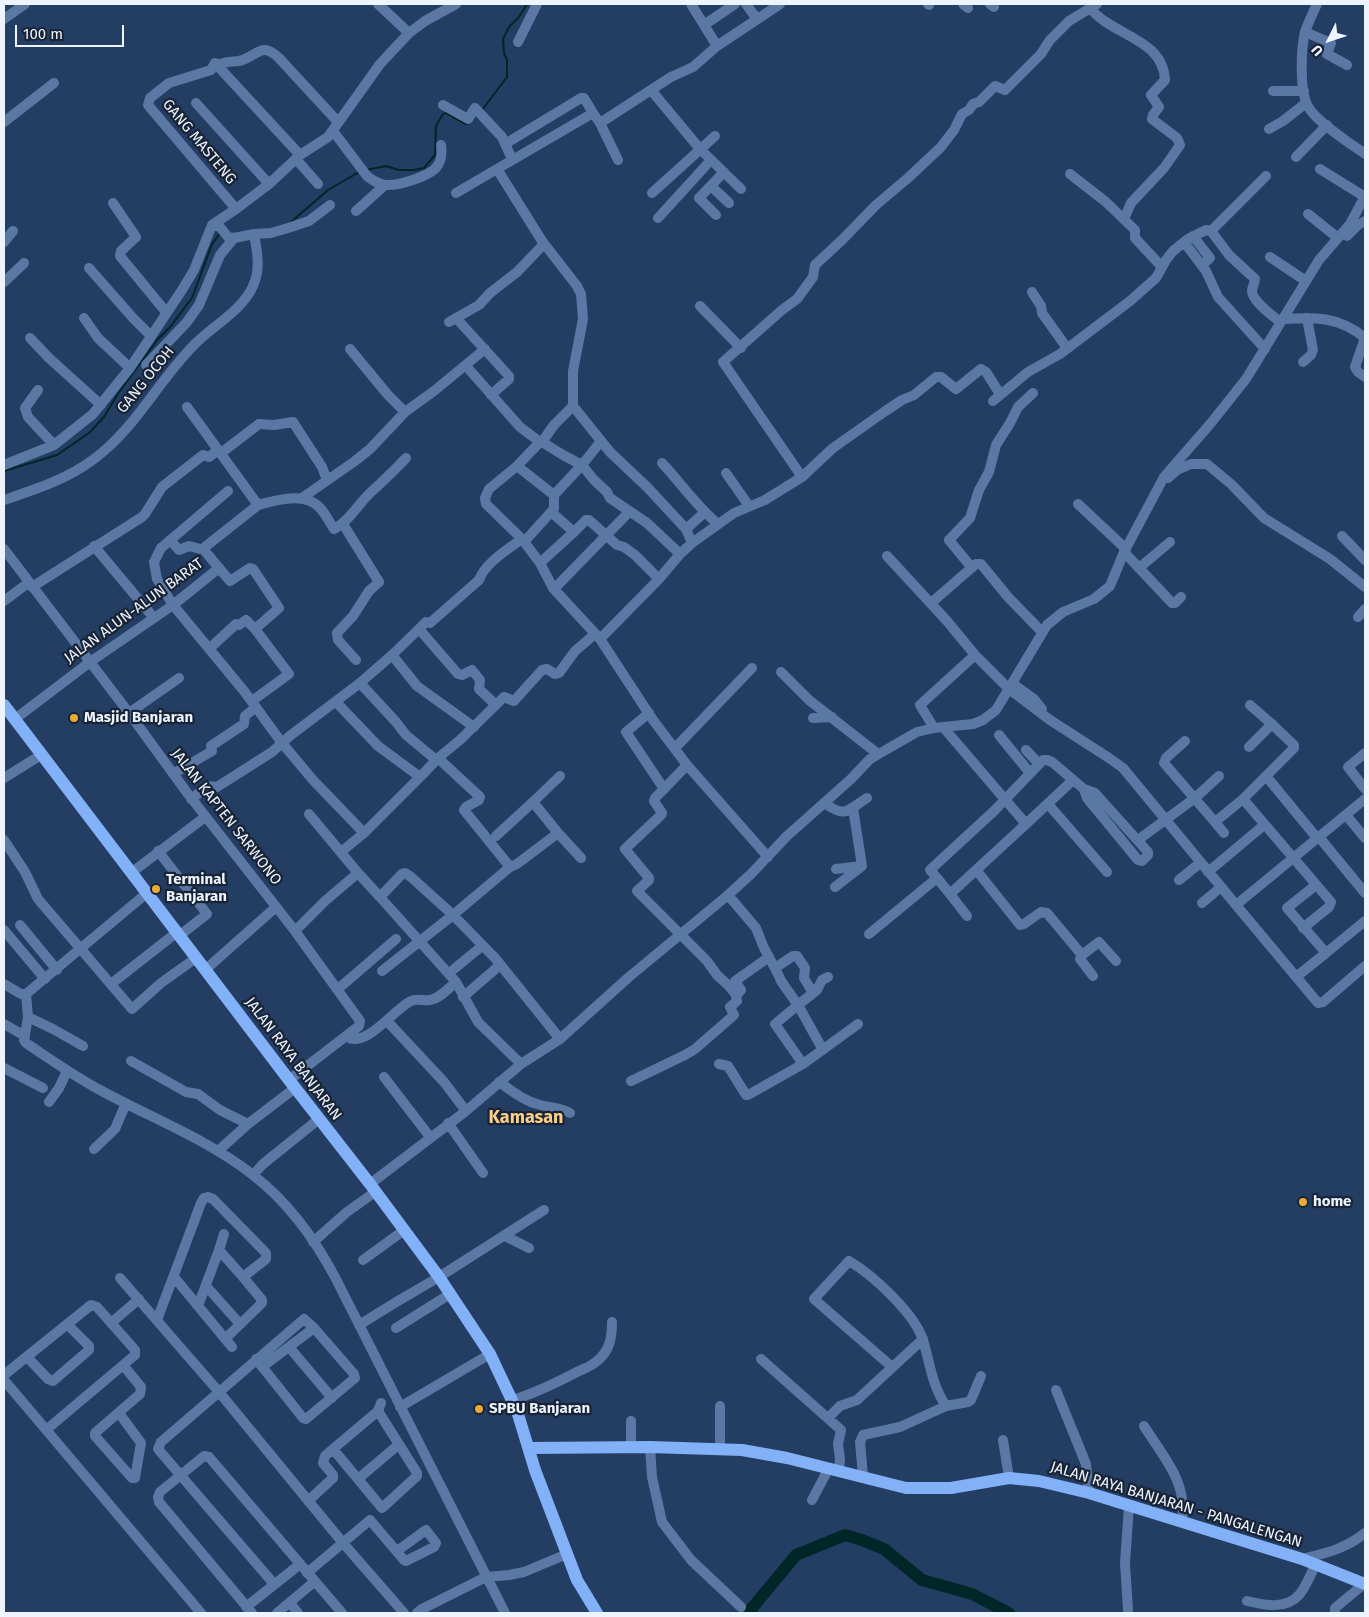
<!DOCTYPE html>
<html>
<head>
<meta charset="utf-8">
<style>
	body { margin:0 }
	#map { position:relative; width:1369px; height:1617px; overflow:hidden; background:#233d63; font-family:"Fira Sans",sans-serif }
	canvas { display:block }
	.frame { position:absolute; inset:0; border:5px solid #edf4fe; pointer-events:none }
	.north { position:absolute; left:1304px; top:15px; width:50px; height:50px; -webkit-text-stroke:4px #182436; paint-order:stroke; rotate:229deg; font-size:14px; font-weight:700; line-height:20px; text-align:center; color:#edf4fe }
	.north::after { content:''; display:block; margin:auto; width:18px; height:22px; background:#edf4fe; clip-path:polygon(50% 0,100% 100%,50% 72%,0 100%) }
	.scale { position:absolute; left:15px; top:25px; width:109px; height:22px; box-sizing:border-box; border:2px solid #edf4fe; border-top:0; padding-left:6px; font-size:15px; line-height:18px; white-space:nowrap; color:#edf4fe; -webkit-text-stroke:4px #182436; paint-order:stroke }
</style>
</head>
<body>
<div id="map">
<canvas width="1369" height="1617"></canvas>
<div class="frame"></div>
<div class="north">U</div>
<div class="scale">100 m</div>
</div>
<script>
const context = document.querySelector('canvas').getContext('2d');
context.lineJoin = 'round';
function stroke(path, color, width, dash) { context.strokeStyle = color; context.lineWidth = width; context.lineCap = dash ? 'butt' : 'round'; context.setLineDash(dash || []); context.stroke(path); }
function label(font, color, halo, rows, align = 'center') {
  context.font = font + ' "Fira Sans",sans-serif'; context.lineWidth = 4.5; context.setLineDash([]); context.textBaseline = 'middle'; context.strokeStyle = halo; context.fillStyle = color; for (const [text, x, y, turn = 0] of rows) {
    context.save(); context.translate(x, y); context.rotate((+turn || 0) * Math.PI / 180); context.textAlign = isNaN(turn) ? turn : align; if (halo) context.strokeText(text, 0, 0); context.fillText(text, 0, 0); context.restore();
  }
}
stroke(new Path2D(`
	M482,110L507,77V60L504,53L503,39L509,27L519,17L527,4
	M366,170L386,166L399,170H414L424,168L435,155L436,126L443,114L446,113L466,124L468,123
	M291,222L328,190L359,172
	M4,471L57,455L89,433L104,417L119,392L158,339L171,326L192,298L212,244L220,233`), '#002628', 2);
stroke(new Path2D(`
	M748,1613L796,1555L845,1535L862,1540L884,1549L922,1580L972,1594L1009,1613`), '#002628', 12);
stroke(new Path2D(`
	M378,4L409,33
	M691,4L717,46
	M746,4L757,19
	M928,4L929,5
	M963,4L968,8
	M990,4L994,7
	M1317,4C1313,13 1308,23 1305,32C1301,48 1299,94 1309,108C1317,122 1351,144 1365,154
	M1090,8C1112,36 1163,38 1165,80L1151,95L1159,107L1153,115L1152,119L1177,138L1180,145L1164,168L1131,203L1124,219
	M4,19L25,4
	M704,25L735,4
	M1305,32L1331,43L1327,54L1347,65
	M518,42L537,4
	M215,63L300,155
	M651,90L700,149L741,189
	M1273,91H1304
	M196,103L269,184
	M443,105L468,119L475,108L502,137L512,159
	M4,122L54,83
	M600,123L618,160
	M1269,129L1283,121L1306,103
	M333,131L367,176C372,180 378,184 385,185C398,186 432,176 438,165C442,159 442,152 441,145
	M505,144L581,98H584L593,113
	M1296,157L1327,125
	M296,159L318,184
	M1320,169L1365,197
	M1070,174L1106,202L1135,230V238L1162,267
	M711,186L729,203
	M456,193L497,169
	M652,193L715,136
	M113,203L136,237L121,251L120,256L166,312
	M236,209L148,105L150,98L169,83L211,70L215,63L219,65C226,61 231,62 239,61C257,57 261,40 279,58L338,122
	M356,211L385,185
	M1308,214L1338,238
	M716,215L699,198L724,172
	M658,218L711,160
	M212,225L220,227L228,237L234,238L254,234L271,233L288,228L309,221L330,205
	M1211,231L1266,176
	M1193,236L1210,258L1202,265
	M1347,236L1358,225L1365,221
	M4,242L13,231
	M1184,242L1206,271L1218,297L1265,349
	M1270,257L1306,281
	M89,268L133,318L151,336
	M4,282L24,263
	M1032,292L1041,306L1042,313L1067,348
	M700,306L741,348
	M84,318L98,338L130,368
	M456,318L509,376V379L491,395
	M1282,319C1314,317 1339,316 1365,338
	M449,322L479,305L490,293L517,272L544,244
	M30,338L49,358L101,405
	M1365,338L1355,367L1358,372L1365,377
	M350,349L388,395L405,412
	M1303,362L1311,355L1313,350L1307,318
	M146,365L187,322L199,305L220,255L234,238
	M466,366L520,427L540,442
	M38,390L25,408L28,417L54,445
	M993,401L1028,372L1060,354L1130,301L1156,278L1166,260L1173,251L1188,239L1206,230L1211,231L1229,255L1255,279C1255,283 1252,287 1252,291C1252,301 1273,316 1280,322
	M542,442L554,425L573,406
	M221,453L259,424L274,425L293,422L322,467L327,480
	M662,463C681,483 697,507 718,524
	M4,465L54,445L93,414L130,368L182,290L194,270L212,225L236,209L269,184L300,155L328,137L380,64L409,33L425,21L456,4
	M517,466L554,495
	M726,473L749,506
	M802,477L723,362L782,310L797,299L813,277L815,265L842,240L876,205L908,178L941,147L954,130L962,114L969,110L973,104L979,102L995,86L1005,90L1041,54L1050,40L1069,21L1097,4
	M1168,478L1177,470L1191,464H1207L1231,484L1264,518L1330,559L1365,587
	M228,491L161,548L154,562L157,579L173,605L244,691L282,743L313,780L364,833L341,852
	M302,498L355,461L370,449L405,412L434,391L485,349
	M4,500C36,489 66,480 94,459C135,429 158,381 194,345C212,326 242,311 253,286C261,269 257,251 254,234
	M1078,504L1126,549
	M258,505C277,500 306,491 321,509C326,515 330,523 334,529C349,521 357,506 369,494C382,482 394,471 406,458
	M343,524L379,582L369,591L353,616L337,633L338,640L356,660
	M686,529L648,488L610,452L573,406V371L583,319L581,294L577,286L542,241L497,169L593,113L600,123L671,77L693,67L717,46L780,4
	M1342,536L1365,560
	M170,540L179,550L189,546L204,550
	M524,542L551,512
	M692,543L686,529L704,513
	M94,546L154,618
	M4,549L129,713L188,794L295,931L360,1021L359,1026L289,1080
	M1124,552L1172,603H1175L1181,597
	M680,554L692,543L734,513L765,500L789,485L802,477L833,448L884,412L902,400L914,395L936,377H941L956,389L981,369L986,372L1000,394
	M887,556L947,621L975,655L1009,689L1050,720L1109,758L1123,768L1236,905L1365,799
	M540,563L574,532
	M972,568L949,540L970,518L979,490L989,472L996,445L1010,423L1018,407L1033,393
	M1139,568L1170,542
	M659,579L635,555L624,547L617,545L589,520H586L574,532L551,512L554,509V495L582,465L594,480L607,492L610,498L647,523L680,554L659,579L600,639L653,720L687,765L768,857
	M32,587L142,517L145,514L162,487L203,455L209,457L218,450
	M554,589L629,512
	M4,601L28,583
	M931,603L976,564H981L1008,597L1042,632
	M1358,617L1365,609
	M600,639L553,588L540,563L522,539L486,504L485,498L489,489L517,466L540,442H542L563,455L582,465L601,441
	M210,648L236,624L239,625L246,620L255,629L279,608L253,569L250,568L230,581L219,568
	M392,655L417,686L474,727
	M781,672L809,700L878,754
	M360,683L396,722L406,735L435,759
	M1012,683L1034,699L1042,709
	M252,701L289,674L255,629
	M336,702L378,746L420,777
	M496,705L479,689L480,680L472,670L462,675L458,674L419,629L426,622L430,623L479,580C485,563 508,549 522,539
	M1250,705L1274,726L1294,745V748L1243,799L1331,902L1329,907L1303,928
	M129,713L179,678
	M649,713L626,732L664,789L655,798L654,801L662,813L661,815L625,849L649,878V880L637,891L707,961L717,975L729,986L736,995
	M813,718L832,717
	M15,719L90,662L173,605L219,568L204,550L205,547L258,505L187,407
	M943,727L1026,824L950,894L967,916
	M934,728L920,705L975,655
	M999,735L1030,773
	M1185,741L1166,758L1164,763L1215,822L1243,799
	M1249,747L1272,724
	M675,748L752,668
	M1026,750L1039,764
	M1365,753L1348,767L1365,789
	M438,758L460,740L504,697L514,701L542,670L547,669L555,674L559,673L575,651L595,634
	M173,774L212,751L211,746L244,724L245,716L256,707
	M1266,776L1317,838
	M4,778L41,755
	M664,789L687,765
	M191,799L208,786L217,787L272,752L291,735L360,683L392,655L419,629
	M824,803C847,819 847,810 867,798
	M1048,804L1107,872
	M1346,815L1365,838
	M1215,822L1224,833
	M1026,824L1073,780
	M364,833L424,773L438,758L480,797L479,800L466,807L464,810L510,867L453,915L382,971
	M558,833L533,802L560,776
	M496,836L533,802
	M1319,837L1365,893
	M4,840L25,872L38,899L132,1009L161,983L196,958
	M1138,840L1195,798L1219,776
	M158,851L207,914L179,936
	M510,867L517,864L558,833L581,858
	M836,869L862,866
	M977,871L1020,925L1024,924L1041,912L1047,913L1082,955L1080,959L1093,976
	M1208,872L1264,825
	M131,873L205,817
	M358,873L380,897L402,874L405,873L411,877L453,915L495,958L560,1039
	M937,878L930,870L994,811L1043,760H1047L1052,762L1084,789L1087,798L1138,860L1142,861L1148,855V852L1095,793L1084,789
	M1179,880L1200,863
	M835,887L862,866L853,808
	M728,895L756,928L764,948L779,976L781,981L798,1005L775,1024L803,1064
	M380,897L456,982L478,1022L521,1064
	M1202,903L1221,887
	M1236,905L1318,1003L1323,1002L1365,966
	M20,925L57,970
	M4,930L45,979
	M295,931L325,901L358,873L309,814
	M869,934L937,878L950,894
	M1326,953L1365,921
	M1082,955L1099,942L1116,961
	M775,968L793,956H797L805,968L804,978L813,993
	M454,969L482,946
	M205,970L276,907
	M1296,977L1326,953L1287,908L1316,885
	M4,984L21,994H26L147,893
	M111,984L176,933
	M338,989L396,939
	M26,994L28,1017L24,1040L26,1043C50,1059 74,1076 100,1090C151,1118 207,1139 253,1175C288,1202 316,1241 336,1279L505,1613
	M463,997L500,965
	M28,1017L53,1029L83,1046
	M387,1021L444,1082L466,1111
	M4,1024L25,1036
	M347,1037C367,1048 394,1009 411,1001C417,998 424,1001 430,1000C439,999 449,988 456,982
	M823,1050L798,1005L817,990L822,980L828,977
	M131,1061L186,1092L198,1094L220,1110L248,1124
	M719,1064L728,1066L746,1095H748L803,1064L858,1024
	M4,1068L43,1088
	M384,1077L430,1137
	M631,1081L685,1055L695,1049L734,1015L730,1007L737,1001L736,996L741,990L735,981L769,957
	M499,1082C512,1091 524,1101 540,1105C551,1108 560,1107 570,1113
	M49,1102L59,1088L67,1071
	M448,1123L483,1173
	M94,1149L115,1129L126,1103
	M218,1151L248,1124L295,1088
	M253,1175L263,1164L319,1119
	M370,1184L466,1111L521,1064L560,1039L629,977L728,895L751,874L787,836L851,779L870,759L917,732L934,728L973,724L983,720L996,710L1047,625L1063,612L1094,599L1110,586L1124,552L1164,477L1211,423L1246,379L1319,260L1350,224L1365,196
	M505,1236L529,1248
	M313,1242L347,1212L375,1192
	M219,1250L224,1234
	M363,1260L403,1231
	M174,1277L232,1347
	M120,1278L219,1392L343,1543L404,1613
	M206,1286L240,1324
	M198,1306L219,1250L243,1277
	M157,1320L201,1203L204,1198L208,1197L213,1199L266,1253V1259L243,1277L262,1300V1303L225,1339
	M111,1323L139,1299
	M359,1325L398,1301L439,1277L544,1210
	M396,1328L450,1294
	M289,1347L332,1398
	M27,1357L48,1379L53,1381L89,1350V1346L67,1324
	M256,1359L303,1418L306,1419L355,1378L354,1374L314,1328L304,1319L161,1442L158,1449L274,1584
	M761,1359L841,1430L838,1444L840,1459L839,1470
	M262,1367L314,1328
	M892,1367L814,1299L849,1261C873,1275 915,1314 923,1340C930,1363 932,1386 946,1406
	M4,1375L91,1305L97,1307L135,1350V1355L46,1430
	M4,1380L201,1613
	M1056,1390L1086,1464L1089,1493
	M513,1400C535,1393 556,1383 577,1372C583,1369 592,1366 597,1361C610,1351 612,1337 612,1322
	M720,1406V1449
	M400,1407L490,1354
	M378,1411L333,1449L382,1508L417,1476V1473L378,1411L381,1403
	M119,1413L141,1443L135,1478H132L95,1436V1433L140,1394L141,1387L123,1365
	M828,1418L840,1406L857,1400L923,1339
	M1144,1426C1164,1458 1188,1482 1182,1522
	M1003,1440L1009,1478
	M631,1447V1421
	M650,1447L652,1477L662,1522L691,1560L741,1607
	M863,1476L860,1442L863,1435L900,1427L946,1406L968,1402L971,1400L981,1376
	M358,1479L398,1445
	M812,1500L829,1468
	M308,1501L333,1478V1475L323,1463L325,1456L333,1449
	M1302,1559C1326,1553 1345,1549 1365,1533
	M307,1573L370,1520L404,1560L406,1561L434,1547L436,1543L426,1530L397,1551
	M1247,1601C1263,1605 1286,1610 1299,1595C1306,1587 1311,1573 1316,1564
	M290,1603L298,1613
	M246,1607L299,1565
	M1128,1610L1125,1563L1129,1506
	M252,1613L159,1502L158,1497L160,1492L204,1456L209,1457L342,1613
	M277,1613L314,1582
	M417,1613L422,1609L486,1577L509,1575L524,1572L567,1554
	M1335,1613V1608L1364,1584`), '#5b78a4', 10);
stroke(new Path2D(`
	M4,705L289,1080L370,1184L439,1277L490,1354L517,1411L535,1470L577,1580L597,1613
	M529,1448L650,1447L742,1450L787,1458L906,1488H951L1009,1478L1039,1481L1089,1493L1302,1559L1365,1584`), '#82b1f8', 12);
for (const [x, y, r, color] of [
	[74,718,5,"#e9ab38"],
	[156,889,5,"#e9ab38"],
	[1303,1202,5,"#e9ab38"],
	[479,1409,5,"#e9ab38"]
]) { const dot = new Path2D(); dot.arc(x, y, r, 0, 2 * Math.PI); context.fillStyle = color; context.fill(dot); stroke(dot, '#182436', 2); }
label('15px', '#edf4fe', '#182436', [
	["GANG MASTENG",199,142,50],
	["GANG OCOH",146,380,-51],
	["JALAN ALUN-ALUN BARAT",134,611,-36],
	["JALAN KAPTEN SARWONO",226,817,52],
	["JALAN RAYA BANJARAN",293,1059,53],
	["JALAN RAYA BANJARAN - PANGALENGAN",1176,1505,17]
]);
label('bold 15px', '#edf4fe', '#182436', [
	["Masjid Banjaran",84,718],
	["Terminal",166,880],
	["Banjaran",166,897],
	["home",1313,1202],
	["SPBU Banjaran",489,1409]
], 'left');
label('bold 18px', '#facf89', '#182436', [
	["Kamasan",526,1118]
]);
</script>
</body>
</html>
